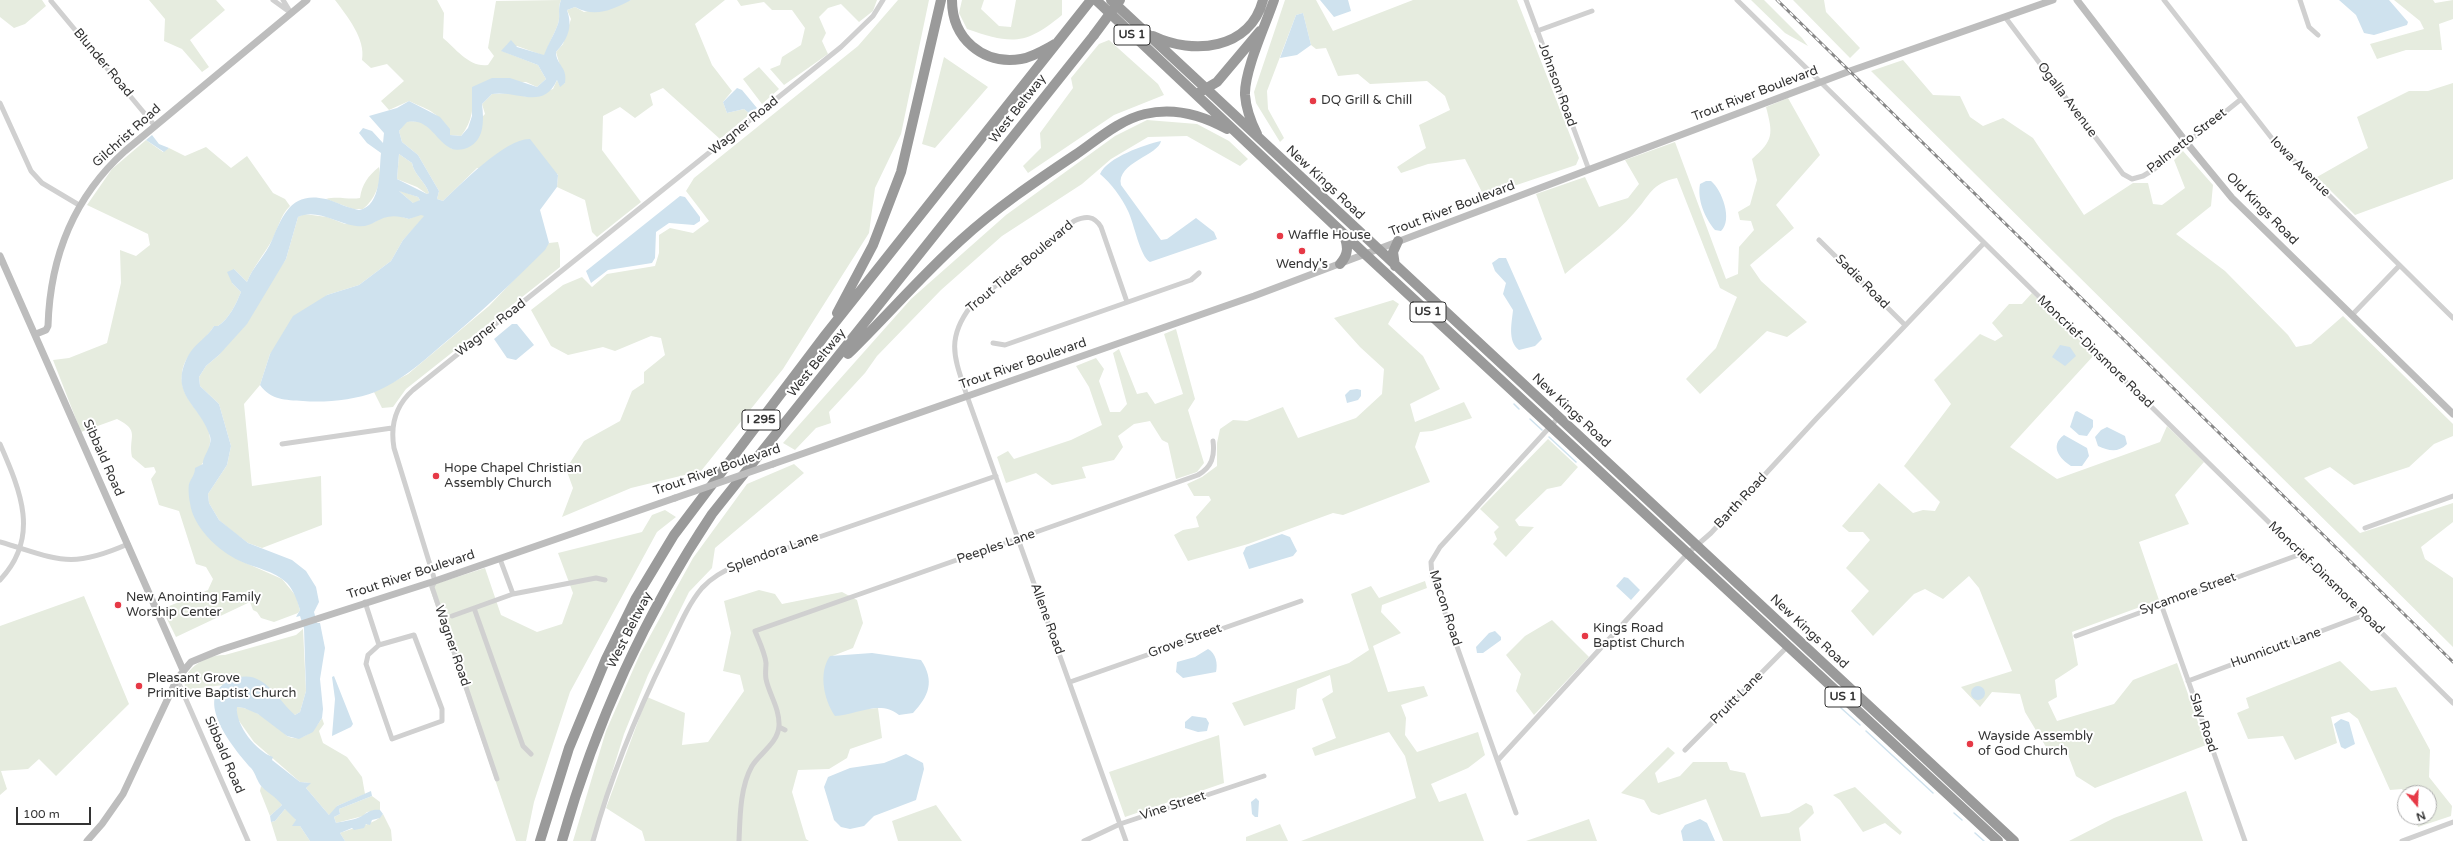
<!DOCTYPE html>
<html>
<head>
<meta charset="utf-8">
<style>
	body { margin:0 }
	#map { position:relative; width:2453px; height:841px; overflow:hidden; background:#fff; font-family:"Varela Round",sans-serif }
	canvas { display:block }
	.north { position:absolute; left:2397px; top:785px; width:40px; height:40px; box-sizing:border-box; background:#fff; border:1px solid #adadad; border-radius:50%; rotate:161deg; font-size:11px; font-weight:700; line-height:16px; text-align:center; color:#333 }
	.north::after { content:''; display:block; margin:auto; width:14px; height:18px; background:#e63946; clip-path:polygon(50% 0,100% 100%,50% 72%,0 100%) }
	.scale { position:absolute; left:16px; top:807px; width:75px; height:18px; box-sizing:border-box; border:2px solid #333; border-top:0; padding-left:5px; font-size:12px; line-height:14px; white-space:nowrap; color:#333; -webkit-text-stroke:3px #fff; paint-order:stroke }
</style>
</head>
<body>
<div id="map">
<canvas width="2453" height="841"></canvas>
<div class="north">N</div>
<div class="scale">100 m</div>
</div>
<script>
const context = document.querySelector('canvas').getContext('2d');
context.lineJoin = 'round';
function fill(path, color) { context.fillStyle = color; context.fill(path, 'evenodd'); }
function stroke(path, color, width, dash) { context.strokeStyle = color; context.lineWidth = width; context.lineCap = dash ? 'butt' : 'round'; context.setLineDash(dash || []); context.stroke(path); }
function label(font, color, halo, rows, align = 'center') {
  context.font = font + ' "Varela Round",sans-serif'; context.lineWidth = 4; context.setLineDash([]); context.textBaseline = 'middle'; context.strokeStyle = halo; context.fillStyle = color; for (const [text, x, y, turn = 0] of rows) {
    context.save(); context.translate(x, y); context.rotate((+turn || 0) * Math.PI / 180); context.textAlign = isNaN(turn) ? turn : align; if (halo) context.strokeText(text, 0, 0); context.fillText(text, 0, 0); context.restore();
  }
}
fill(new Path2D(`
	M0,0H42L46,6L25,24L14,28L0,17Z
	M149,0H216L225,10L190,40L209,67L202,72L182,49L164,41L165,19Z
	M335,0H437L444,13L443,38C456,49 470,68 488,65L494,56L488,48L496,1L561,0C557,9 561,15 558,24C554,35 548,44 545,56L517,46L502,51L538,65L546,79L537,87L526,82L472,87C474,105 473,121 461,136L450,135C439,112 431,111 409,101L389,110L381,101L404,81L387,64L371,68L362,60C366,39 347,16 335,0Z
	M631,0H725L695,24L712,65L732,91L723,102L727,113L744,109L750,114L720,139L663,88L650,94L653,105L635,118L620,107L603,116L602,150L641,202L597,237L592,232L585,200L557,187L558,174L477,168L443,201L437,199L439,191L418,155L402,142L399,131L407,121L423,122L452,149L485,114L482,104L492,94L515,93L526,97L553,89L557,80L560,86L565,83L556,52L563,44L571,19L567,10L575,7L584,12Z
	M737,0H877L873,11L859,22L841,4L828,8L819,17L826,33L822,41L828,54L784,85L770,69L780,65L782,57L801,45L805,28L792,10H772L764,2L741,6Z
	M898,0H929L901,134L875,188L869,233L783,369L701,471L631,488L562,517L573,488L566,469L584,441L620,421L632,391L644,383V372L665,355L661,338L651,336L615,351L603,347L568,355L551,346L531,310L563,285L582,277L592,287L607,274L655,266L659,253V235L670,228L693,233L709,221L686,191L694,178L858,46Z
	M962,0H984L981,9L999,26L1011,27L1016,0H1062V15C1025,46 1011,44 967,29L959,13Z
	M1285,0H1316L1333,31L1413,0H1517L1579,158L1576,165L1484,196L1465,159L1428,164L1401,173L1397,167L1426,148L1419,125L1450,110L1445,96L1427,81L1370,84L1358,74L1338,76L1326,48L1316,49L1311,45L1303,13L1296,15L1267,91L1268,109L1284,138L1280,142L1256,103L1254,92Z
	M1751,0H1764L1802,38L1808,46L1785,33Z
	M1793,0H1824L1826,12L1860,48L1850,58Z
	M2394,0H2433L2435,3L2453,0V19L2439,24L2442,50H2406L2377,59L2370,44L2424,29L2420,21Z
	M1109,40L1158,84L1164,95L1114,115L1028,173L1023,166L1041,148L1040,133L1073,88L1071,78L1099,44Z
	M944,57L988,87L935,148L922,144Z
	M1903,60L1933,95L1960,96L1970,117L1983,126L2003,118L2033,138L2084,215L2133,183H2148L2153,204L2162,205L2185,188L2174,160L2183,151L2213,185L2211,206L2176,234L2225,271L2288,335L2296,347L2311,344L2343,316L2453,424V436L2434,444L2409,467L2354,485L2330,467L2304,478L2360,533L2453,503V522L2421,547L2425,559L2453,578V647L1871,71Z
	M759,67L779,89L762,104L743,79Z
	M2453,83V179L2355,215L2317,177L2368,148L2357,117L2409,91H2428Z
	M1788,98L1820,155L1776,205L1794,228L1750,265L1761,281L1807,322L1787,337L1767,331L1700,394L1686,379L1716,348L1737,297L1720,288L1677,178C1651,183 1650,196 1634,213C1615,235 1587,255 1565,274L1536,194L1585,177L1599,207L1628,198L1639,184L1625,160L1675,142L1726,279L1738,274L1739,247L1754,230L1751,221L1740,220L1738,212L1750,205L1757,180L1752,159C1774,140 1773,134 1766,107Z
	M1147,120L1197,124L1229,141L1248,159L1240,166L1187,136L1148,137L1111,159L1082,184L1002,236L941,290L877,356L865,373L829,412L831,423L816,428L795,450L783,443L911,299L1006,215L1115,136Z
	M146,140L163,152L169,148L185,156L206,147L231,168L247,156L273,193L285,199L290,206C280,215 278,230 271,242C263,256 253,267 247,282L234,269L232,283L241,292C236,304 229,319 218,326H214C204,343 185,351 182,373C178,402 209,414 210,439C211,455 197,471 189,485L239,560L282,579L296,596L300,610L298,613L274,622L261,618L257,612L253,610L250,602L176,637L162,609L208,590L213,579L206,567L196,564L179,511L159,505L151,479L156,472L154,467L145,468L132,457C128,436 141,431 117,419L81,432L53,360L69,358L107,343L121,283L120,250L136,256L150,245L148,234L87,205L112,169Z
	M399,154L412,163C414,175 425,181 429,193L427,194L417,187L397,179Z
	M379,167C383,181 374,201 363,209H353L326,199C338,196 349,200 360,198C362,184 368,176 379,167Z
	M398,190L418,197L420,200L414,204Z
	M304,214L327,217L345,224L373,223L384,216H399L409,219L421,214L425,216L403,240L391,261L359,285L327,295L270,354L260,385L244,404L252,486L321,476L322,525L262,548L248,543L232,531L219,520L209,503L208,494L227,465L231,446L219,404L200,386L199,377L206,366L219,355L286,259L298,217Z
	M558,242L560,250V267L406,389L393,407L382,408L374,392L408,374L489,306L549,243Z
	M2032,293L2095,354L2010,447L2057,479L2160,442L2167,426L2204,462L2175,495L2189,524L2139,542L2159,600L2072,632L2078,665L2055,680L2057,697L2048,702L2057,721L2114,704L2133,680L2177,663L2206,745L2095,788L2076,776L2065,747H2046L2025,712L2020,694L1992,692L1980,707L1961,687L2012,671L1979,588L1969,576L1943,599L1925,589L1914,594L1873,636L1851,611L1869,591L1846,568L1870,540L1863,532H1849L1842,526L1879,483L1913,513L1923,510L1935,511L1940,502L1904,466L1951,404L1934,380L1980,334L1995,341L2003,336L1992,323L2009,304H2022Z
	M1393,300L1399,304L1388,324L1423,356L1440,389L1410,404L1415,422L1464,402L1472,418L1432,431L1420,432L1415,447L1430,482L1343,515L1333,513L1248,544L1188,561L1174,535L1183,530L1199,527L1196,517L1211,500L1209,496H1194L1187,484L1202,477L1217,466V443L1220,429L1233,420L1247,421L1283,407L1298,438L1356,418L1382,394L1384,369L1360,347L1334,318Z
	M1176,329L1195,399L1188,410L1204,463L1197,472L1176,479L1168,443L1162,440L1150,421L1134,424L1118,436L1123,447L1114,460L1082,467L1086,478L1052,485L1036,473L1006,483L997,457L1008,451L1014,459L1071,440L1102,425L1089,387L1076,366L1096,358L1104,369L1099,381L1110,412H1120L1127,404L1113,353L1119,349L1137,394L1147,392L1155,404L1183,394L1164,334Z
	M1548,439L1578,467L1561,486L1547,489L1515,520L1519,526L1534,527L1506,557L1493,544L1497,539L1494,532L1499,527L1480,509Z
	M794,464L804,473L715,548L712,568L689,592L648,675L624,734L591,841H573L606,731L640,654L693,558L747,484Z
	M665,510L676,517L657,532L570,692L534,802L526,841H516L429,586L485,568L501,615L537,632L562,624L573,593L558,553L642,532L652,515Z
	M1425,581L1427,588L1382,605L1381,612L1401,633L1373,646L1388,692L1424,686L1428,696L1401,705L1406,718L1405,735L1417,752L1478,732L1485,755L1468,768L1431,784L1439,802L1466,793L1484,841H1301L1416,798L1405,756L1389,732L1315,756L1312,748L1336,738L1322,699L1333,692L1330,675L1297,689L1295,709L1244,726L1232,703L1349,663L1369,650L1351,594L1371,586L1379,598Z
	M759,590L775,594L782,604L842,592L857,600L863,623L853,648L830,657L842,715L855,710L878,708L882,738L850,749L847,758L829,769L798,770L792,792L806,839L809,841H645L642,831L606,808L647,697L685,713L682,745L708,742L744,691L740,675L723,671L731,633L724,601Z
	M84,596L129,704L56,776L39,759L28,769L1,771L7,789L0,795V626Z
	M1552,620L1589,657L1534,715L1516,691L1521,674L1506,655L1525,636Z
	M303,629L306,691L300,712L295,715L225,682L223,685L186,690C178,670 208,654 225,655L296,635Z
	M2340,661L2371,691L2396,687L2430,750L2429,777L2452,806L2451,816L2418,827L2414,817H2429V793H2405V795L2402,789L2390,790L2358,719L2349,712L2331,717L2337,743L2295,760L2283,736L2248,739L2237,713L2249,708L2246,698Z
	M237,707C253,708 268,720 281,729C283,731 285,735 287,736C303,744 315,729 322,718L324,724L319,731L323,743L347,757L362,777L365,794L337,806L333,814L329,815L306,788L310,783L300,782L254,742L237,718Z
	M1219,735L1224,783L1125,817L1109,772Z
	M1668,747L1675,753L1655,773L1658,783L1680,776L1693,762H1727L1730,770L1745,773L1761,817L1789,813L1806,803L1812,806L1814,813L1799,828L1801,841H1723L1706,799L1659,815L1651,812L1644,800L1621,793Z
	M261,786L278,799L282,805L270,816L260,791Z
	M1855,787L1902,832L1900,835L1885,823L1863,832L1840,800L1833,795Z
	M2186,791L2203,841H2069L2114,818Z
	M372,796L380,802V810L367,812L363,816L336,823L334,817L340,814L339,809Z
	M936,805L962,841H898L892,821Z
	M285,809L290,811L310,841H277L271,822L275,821Z
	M383,814L391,830L392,841H345L340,833C352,828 377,824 383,814Z
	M1589,819L1597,841H1526Z
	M1280,824L1288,841H1246V837Z`), '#e6ecdf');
fill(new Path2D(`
	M561,0H631C612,10 595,18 575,7L567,10C573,27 568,39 556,52C556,65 568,67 565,83L560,87L557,80C543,111 518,90 492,94L482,104C484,121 485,143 464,149C460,150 455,150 452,149C434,140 430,118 407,122L399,131L402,142L418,155L439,191L437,199L443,201C461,184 506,138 530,139L558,175L557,187L540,210L549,243L545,250C512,283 478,315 442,345C421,363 401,381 375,392C355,400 324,403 303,401C285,400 271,400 260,385L270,354L293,316L327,295L359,285L391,261L403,240L424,216L421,215L409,219C379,209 377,229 356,226C338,224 316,208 298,217L286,259L247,324L219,355L206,366L199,377L200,386L219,404L231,446L227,465L208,494L209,503L219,520L248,543L292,560L306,571L316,587L319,602L314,612L317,623H320L325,648L320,679L323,709L322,718L313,732L299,739L287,736L258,714L244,708L237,707C235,725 257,752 273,757L272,760L300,782L311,783L306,788L329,815L337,806L371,791L372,796L339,809L340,814L334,817L336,823C343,821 356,820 362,816C368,812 372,809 380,810L383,814L380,818L372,820L370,825L366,824L364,828L354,830L352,828L340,833L345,841H310L300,826H292L296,820L285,809L275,821L271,822L270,816L282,805C276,797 268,793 262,787C257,782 256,774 251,768C235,750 190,697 231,680C263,666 276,699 295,715L300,712L306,691L304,628L300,616L296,617L300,610C297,600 294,591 287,583C275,571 255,568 240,561C218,551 193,527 190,503C189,498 188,489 189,484C191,478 195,475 195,468L203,464C202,457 213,446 210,436C200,404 168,395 188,356C195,343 207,338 214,326H218C229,319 236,304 241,292L232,283L227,272L234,269L247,282C253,266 266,255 272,240C283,214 292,191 326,199C337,202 347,208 359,210C382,206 379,169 381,153L367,143L359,133L363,128L372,131L383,143L384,133L369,116L397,108L409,101L440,117L450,129V135L461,136L468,128L472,116V87L492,78H510L537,87L546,79L538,65L501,51L511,40L517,47L544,55C548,44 554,35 558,24C561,15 557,10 561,0ZM399,154L412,163C414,175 425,181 429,193L427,194L397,179ZM399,191L418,197L420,200L413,203Z
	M1320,0H1348L1351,11L1334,17Z
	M2339,0H2389L2408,22L2407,25L2374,35L2364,33L2356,15Z
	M1303,13L1311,45L1297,55L1280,58L1296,15Z
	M737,88L742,90L757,108L750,114L744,109L727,113L723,102Z
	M152,135L159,144L169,148L164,152L146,140Z
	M1161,141C1159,155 1116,163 1121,185L1161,240L1167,239L1196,218L1214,232L1217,239L1150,262C1140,257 1134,223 1128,211C1122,198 1111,183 1100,174C1108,157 1144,145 1161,141Z
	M1706,181H1711C1722,190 1733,220 1721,231L1715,230C1705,218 1697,200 1700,184Z
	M680,196L685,197L700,217V221L694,225L669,223L656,232L655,258L652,263L608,270L591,283L586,271Z
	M1499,258H1506L1542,339L1535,346L1519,350C1507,341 1512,322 1513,310L1503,294L1506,283L1495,271L1492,263Z
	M512,324H517L534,345L516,360L507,358L494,339Z
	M2060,345L2070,347L2076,356L2065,366L2052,357Z
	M1357,389L1361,390V396L1358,400L1347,403L1345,395L1350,390Z
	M2077,411L2093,420V427L2087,436L2079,435L2070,427L2075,412Z
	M2107,427L2125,436L2127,444C2118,453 2109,451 2098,446L2095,437L2101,430Z
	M2064,435L2087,448L2089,456L2082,466H2071C2060,459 2049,446 2064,435Z
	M1282,534L1290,537L1297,551L1293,556L1249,569L1243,553L1246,547Z
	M1624,577L1628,578L1640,590L1631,600L1616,586Z
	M1495,631L1501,637V640L1483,653H1477L1476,647L1489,633Z
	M1208,649C1216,653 1218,664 1216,672L1183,678L1176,672L1177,662L1195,657Z
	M872,653L921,660C935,681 929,696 913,713L899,715C880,699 856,715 835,716C824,700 818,673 830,656Z
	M334,676L353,724L351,727L332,736L335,699L332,677Z
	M1971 693a7 7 0 1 1 14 0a7 7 0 1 1-14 0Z
	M1192,716L1206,718L1209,723L1207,731L1198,732L1185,728V722Z
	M2341,719L2349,722L2355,744L2345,749L2341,747L2334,724Z
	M906,754L923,763L924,769L916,800L874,816L864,826L850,829L841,827L834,820L824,787L828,777L850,768L884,763Z
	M1256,798L1259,801L1258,817H1255L1252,814L1251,802Z
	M1700,819L1707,823L1715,841H1683L1681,831L1685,825Z`), '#cfe2ee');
stroke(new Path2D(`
	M1514,404L1519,409
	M1530,419L1542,430
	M1549,437L1576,462
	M1841,708L1860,725
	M1866,731L1933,793
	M1954,813L1962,820
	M1975,833L1984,841`), '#cfe2ee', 1.5);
stroke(new Path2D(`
	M273,0L291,13
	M283,0L291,13
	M1526,0L1589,170
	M1737,0L2453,703
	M2164,0L2274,141L2453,318
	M2300,0L2309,27L2318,35
	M51,1L155,126
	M2005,17L2123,174L2132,179L2143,176L2153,170L2240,100
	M1537,31L1592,11
	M0,103L31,171L42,183L79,205
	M1819,240L1905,325
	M2352,315L2399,266
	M993,343L1005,345L1191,280L1199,273
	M0,444C20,490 41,537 0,580
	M282,444L392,428
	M2365,528L2453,496
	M0,542C58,559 69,570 128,544
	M500,559L513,594
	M365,602L379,645L368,655L366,664L392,739L442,721V709L414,635L379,645
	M2161,604L2245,841
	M474,608L523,746L531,754
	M452,616L513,594L596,578L605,580
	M2076,636L2301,554
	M177,679L248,841
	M2188,681L2364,615
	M1070,682L1301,601
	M779,727L785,730
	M1685,750L1788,646
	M1498,760L1688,553L1711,533L1817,418L1984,243
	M497,779L432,587L435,581L394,448C390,425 395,406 413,390L841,47L873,16L883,0
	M1516,813L1432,576L1431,562L1440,547L1559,417
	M593,841C611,776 636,715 666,654C677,632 686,607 702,588C712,577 725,570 738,565L996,476
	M739,841C740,817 740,787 752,766C760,753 778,743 779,726C780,709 769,694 766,679C765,674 766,668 766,663C765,653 759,641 755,631L1198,475C1212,467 1215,456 1213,441
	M1084,841L1120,824L1264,776
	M1126,841L967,396C955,359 945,340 971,306L1074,221C1085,216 1094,215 1101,227L1127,302
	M2402,841L2453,822`), '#d0d0d0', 5);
stroke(new Path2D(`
	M2077,0L2186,142L2232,198L2453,414
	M0,256L183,670
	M36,334L46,330L48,326C50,257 73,198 125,151L307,0
	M773,464L1254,296L1850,71L2053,0
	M87,841L102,824L123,794L177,679L191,662L220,650L435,581L675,498`), '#bdbdbd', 7);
stroke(new Path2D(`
	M952,0C952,38 982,65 1021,59C1033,57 1044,50 1055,44
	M1096,0L1365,254L1998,841
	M1111,0L2014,841
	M1153,36C1193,55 1250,50 1263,0
	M1200,92L1217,82L1260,31
	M1257,134C1251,122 1246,109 1245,95C1244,71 1266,24 1274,0
	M1340,264C1349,254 1348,247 1344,235
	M1395,266L1393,252L1398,241
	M837,313L873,245L901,172L941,0
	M848,354C886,317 921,276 961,240C996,208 1036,181 1075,155C1097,140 1119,120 1145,114C1174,107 1202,115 1227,129
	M540,841L569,748L606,659L636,598L674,535L826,334L1091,0
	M562,841C595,724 644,616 712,514L1094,35`), '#9a9a9a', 10);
const rail = new Path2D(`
	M1777,0L2453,662`);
stroke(rail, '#888', 3);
stroke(rail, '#fff', 1.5, [4.5]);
stroke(new Path2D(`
	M675,498L773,464`), '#bdbdbd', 7);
stroke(new Path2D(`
	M1094,35L1120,0`), '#9a9a9a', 10);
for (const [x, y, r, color] of [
	[1313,101,4,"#e63946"],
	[1280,236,4,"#e63946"],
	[1302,251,4,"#e63946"],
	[436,476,4,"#e63946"],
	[118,605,4,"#e63946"],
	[1585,636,4,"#e63946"],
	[139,686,4,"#e63946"],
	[1970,744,4,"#e63946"]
]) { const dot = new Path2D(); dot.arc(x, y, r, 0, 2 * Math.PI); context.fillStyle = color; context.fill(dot); stroke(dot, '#fff', 1.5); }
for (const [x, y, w] of [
	[1132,35,36],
	[1428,312,36],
	[761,420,38],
	[1843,697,36]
]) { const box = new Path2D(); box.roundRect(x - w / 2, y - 10, w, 20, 3); context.fillStyle = '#fff'; context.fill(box); stroke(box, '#333', 1); }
label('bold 12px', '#333', null, [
	["US 1",1132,35],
	["US 1",1428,312],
	["I 295",761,420],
	["US 1",1843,697]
]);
label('13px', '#333', '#fff', [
	["Blunder Road",103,63,50],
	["Johnson Road",1557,85,70],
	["Trout River Boulevard",1755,94,-21],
	["Ogalla Avenue",2067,100,53],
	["West Beltway",1018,109,-52],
	["Wagner Road",744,126,-39],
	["Gilchrist Road",127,136,-42],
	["Palmetto Street",2187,141,-38],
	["Iowa Avenue",2300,167,45],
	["New Kings Road",1325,183,43],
	["Trout River Boulevard",1452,209,-21],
	["Old Kings Road",2262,209,45],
	["Trout Tides Boulevard",1020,267,-40],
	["Sadie Road",1862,282,45],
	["Wagner Road",491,328,-38],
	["Moncrief-Dinsmore Road",2095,352,44],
	["West Beltway",817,363,-51],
	["Trout River Boulevard",1023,364,-19],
	["New Kings Road",1571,411,43],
	["Sibbald Road",103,458,66],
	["Trout River Boulevard",717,470,-19],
	["Barth Road",1741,501,-47],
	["Peeples Lane",996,547,-19],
	["Splendora Lane",773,553,-20],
	["Trout River Boulevard",411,575,-18],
	["Moncrief-Dinsmore Road",2326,578,44],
	["Sycamore Street",2188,594,-20],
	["Macon Road",1445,608,72],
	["Allene Road",1047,619,70],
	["West Beltway",630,630,-63],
	["New Kings Road",1809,632,43],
	["Grove Street",1185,641,-20],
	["Wagner Road",452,646,71],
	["Hunnicutt Lane",2276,648,-20],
	["Pruitt Lane",1737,698,-45],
	["Slay Road",2203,723,71],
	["Sibbald Road",224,755,67],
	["Vine Street",1173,806,-18]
]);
label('13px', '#333', '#fff', [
	["DQ Grill & Chill",1321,101],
	["Waffle House",1288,236],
	["Wendy's",1302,265,"center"],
	["Hope Chapel Christian",444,469],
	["Assembly Church",444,484],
	["New Anointing Family",126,598],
	["Worship Center",126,613],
	["Kings Road",1593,629],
	["Baptist Church",1593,644],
	["Pleasant Grove",147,679],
	["Primitive Baptist Church",147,694],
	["Wayside Assembly",1978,737],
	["of God Church",1978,752]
], 'left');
</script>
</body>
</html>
